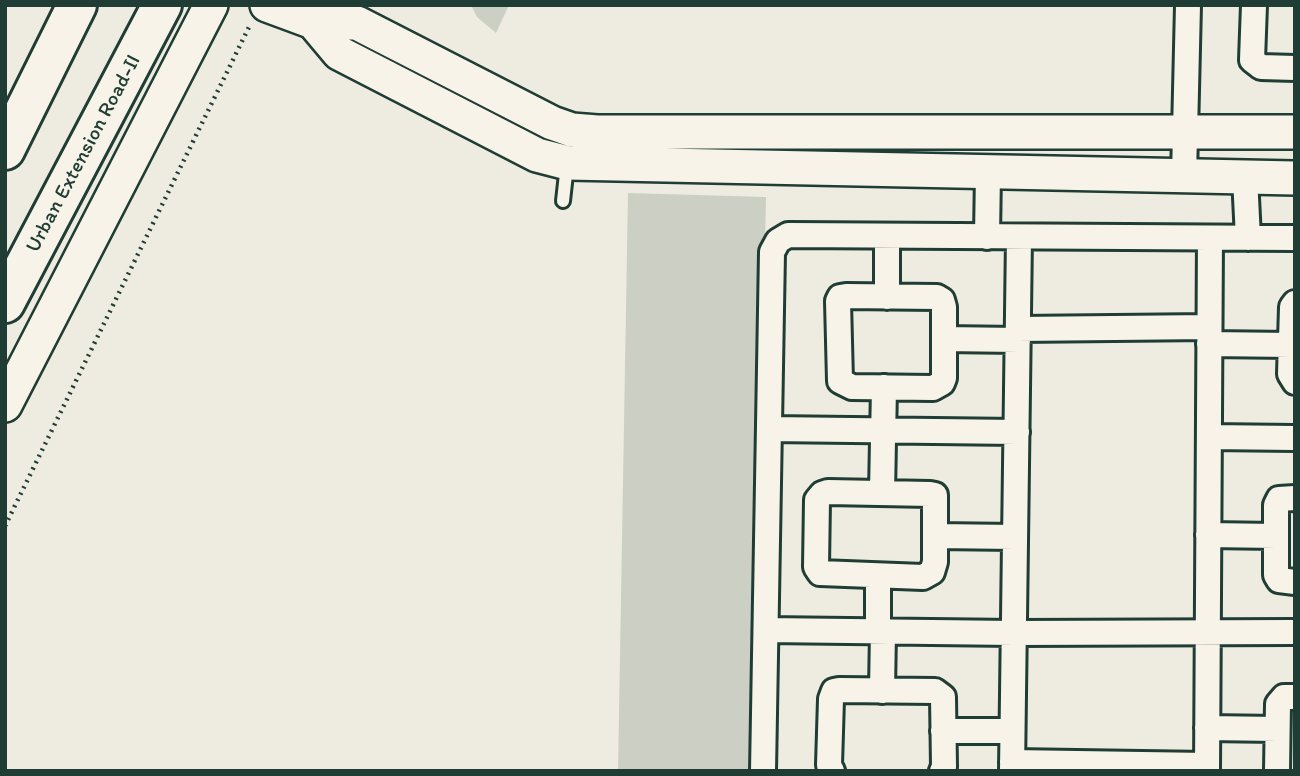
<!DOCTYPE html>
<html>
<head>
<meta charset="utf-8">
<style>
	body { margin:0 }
	#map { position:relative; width:1300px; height:776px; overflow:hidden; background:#eeece1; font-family:Itim,sans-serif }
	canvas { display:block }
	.frame { position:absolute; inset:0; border:7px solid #1f3d34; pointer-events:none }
</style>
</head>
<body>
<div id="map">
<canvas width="1300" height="776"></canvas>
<div class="frame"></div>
</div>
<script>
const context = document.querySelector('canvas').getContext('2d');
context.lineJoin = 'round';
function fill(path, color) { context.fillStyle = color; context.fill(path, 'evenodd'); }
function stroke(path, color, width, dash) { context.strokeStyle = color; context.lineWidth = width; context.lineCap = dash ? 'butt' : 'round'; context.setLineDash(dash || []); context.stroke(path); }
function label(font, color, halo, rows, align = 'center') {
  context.font = font + ' Itim,sans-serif'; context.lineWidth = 5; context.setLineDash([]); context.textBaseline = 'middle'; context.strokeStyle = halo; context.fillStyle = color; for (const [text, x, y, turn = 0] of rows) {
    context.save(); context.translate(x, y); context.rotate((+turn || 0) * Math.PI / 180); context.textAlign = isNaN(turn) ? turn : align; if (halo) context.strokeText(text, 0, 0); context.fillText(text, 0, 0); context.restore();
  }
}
fill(new Path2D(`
	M471,5H509L496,33L477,17Z
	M628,193L766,197L753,771H618Z`), '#cccfc4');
const lane = new Path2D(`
	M563,201L567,165`);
const street = new Path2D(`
	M1254,5L1252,60L1261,67L1295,68
	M1184,176L1188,5
	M1245,177L1248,238
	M887,236V297
	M987,237L988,172
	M846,296L937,297L942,300L944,307V378L942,383L933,388L852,387L840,381L838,301L840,297Z
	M1295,303L1292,307L1290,374L1295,382
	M1018,329L1209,327
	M944,339L1018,340
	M1209,344L1291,345
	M769,429L1017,432
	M1209,437L1295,438
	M828,492L930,494L935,495V562L932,572L923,577L820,573L816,567L817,500L822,494Z
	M882,493L884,387
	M1295,498L1279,499L1276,505V575L1279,580L1295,582
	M1208,535L1276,536
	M936,536L1015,537
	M766,630L1014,633L1295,632
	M878,631V576
	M882,691L883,631
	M1207,728L1277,729
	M943,731H1012
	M1012,762L1207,765
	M763,771L772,252L778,241L788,235L1295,238
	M832,771L829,765L831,699L834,691L839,690L935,691L943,697L944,767L942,771
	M1012,771L1019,237
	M1207,771L1210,238
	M1277,771L1278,704L1284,697H1295`);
const secondary = new Path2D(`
	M267,5L313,22L357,23L552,123L572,130L597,132H1295
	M313,22L339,53L537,155L568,163L1295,178
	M5,405L211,5`);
const highway = new Path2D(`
	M5,150L77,5
	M5,303L162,5`);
stroke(lane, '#1f3d34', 18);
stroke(street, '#1f3d34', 30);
stroke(secondary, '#1f3d34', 38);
stroke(highway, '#1f3d34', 44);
stroke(new Path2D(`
	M5,526L250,25`), '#1f3d34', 4.5, [2, 5]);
stroke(lane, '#f7f3e8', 12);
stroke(street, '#f7f3e8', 24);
stroke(secondary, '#f7f3e8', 33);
stroke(highway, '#f7f3e8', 38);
label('21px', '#1f3d34', '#f7f3e8', [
	["Urban Extension Road-II",84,154,-62]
]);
</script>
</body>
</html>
